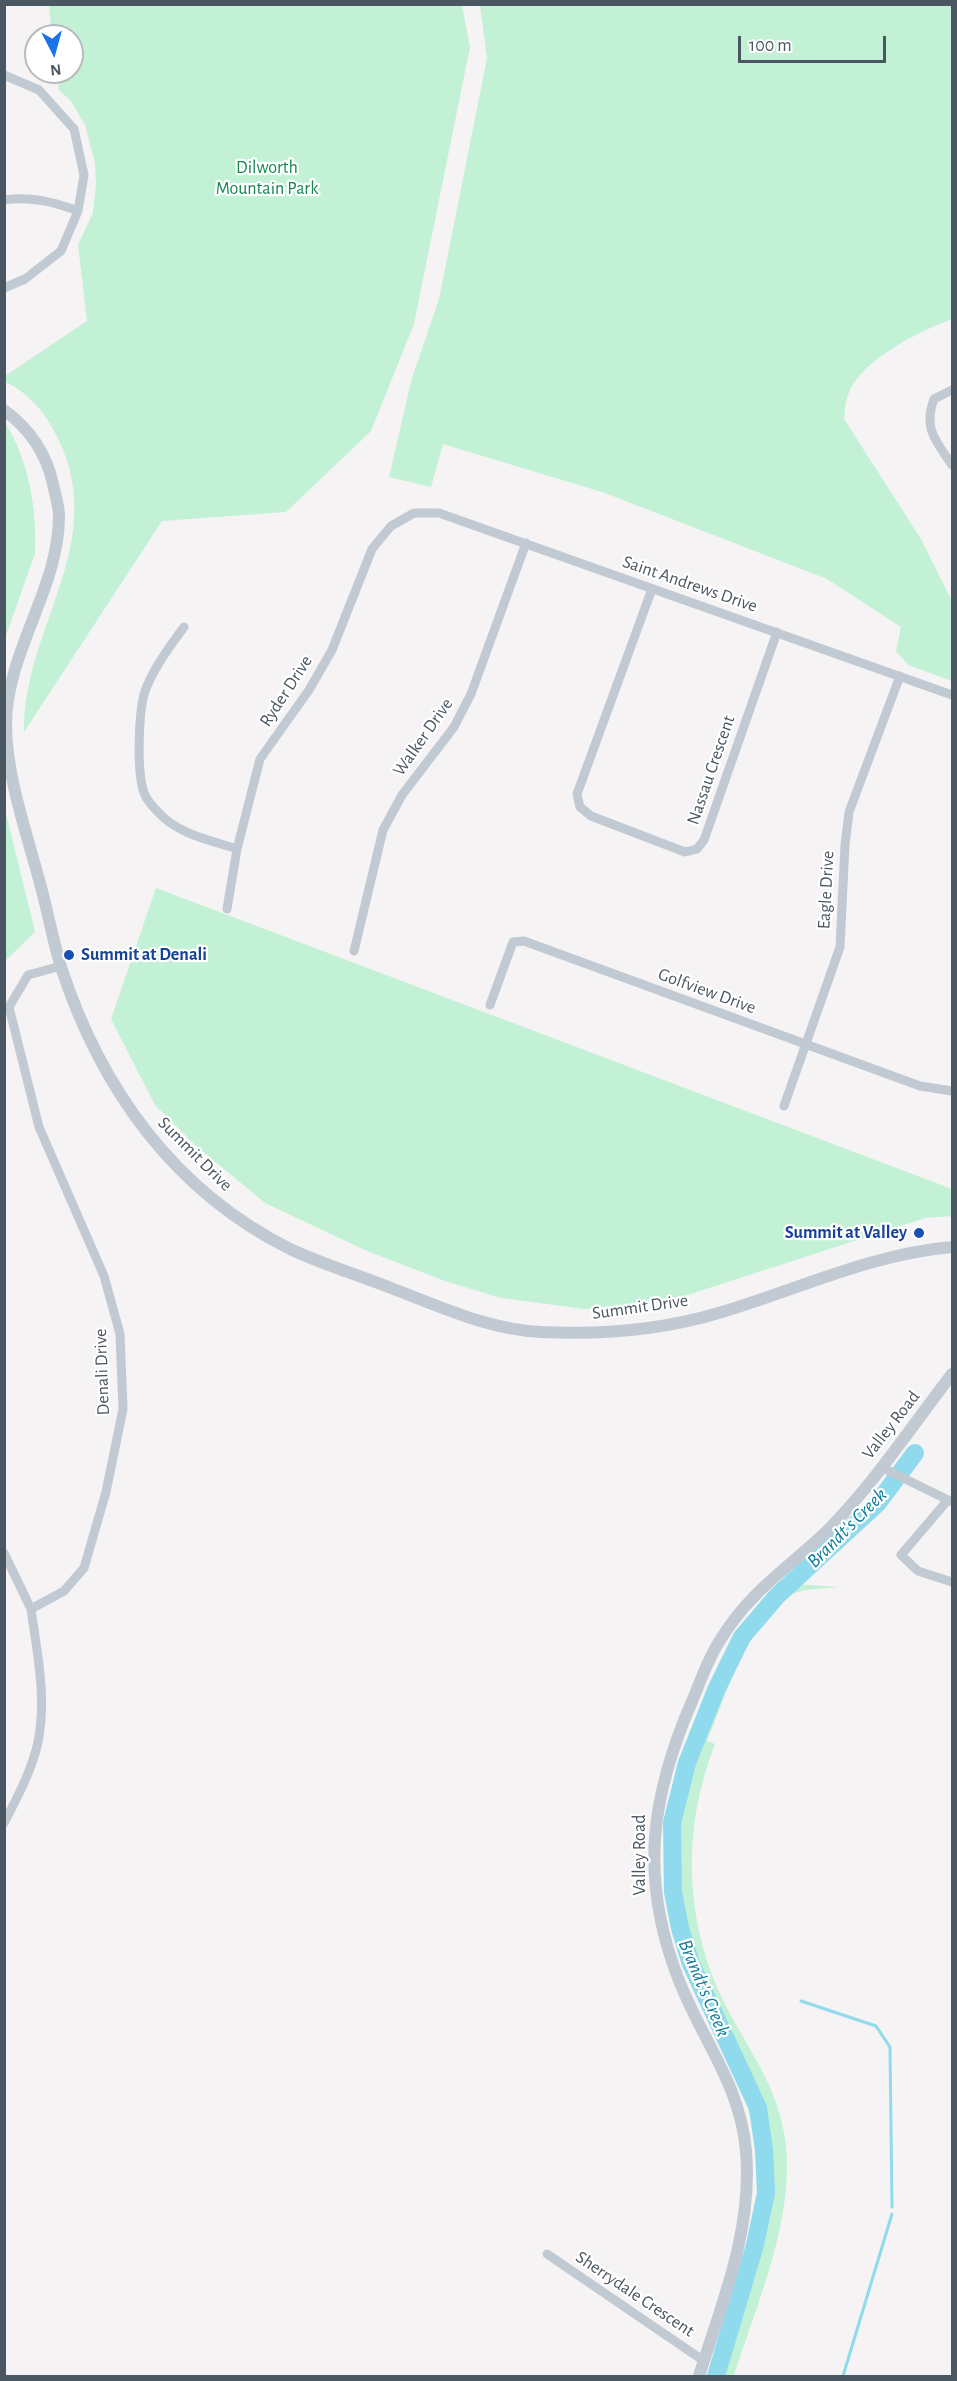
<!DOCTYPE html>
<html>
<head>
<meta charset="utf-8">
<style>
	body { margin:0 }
	#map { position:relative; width:957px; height:2381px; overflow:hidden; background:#f5f3f3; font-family:"Alegreya Sans",sans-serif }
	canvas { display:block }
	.frame { position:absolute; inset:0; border:6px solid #4a5661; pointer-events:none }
	.north { position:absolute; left:24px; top:24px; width:60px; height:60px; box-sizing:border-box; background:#fff; border:2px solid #b7bbc0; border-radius:50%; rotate:174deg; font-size:16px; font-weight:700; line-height:24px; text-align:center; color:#4a5661 }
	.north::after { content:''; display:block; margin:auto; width:21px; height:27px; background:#1a73e8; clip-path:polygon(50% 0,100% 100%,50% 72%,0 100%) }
	.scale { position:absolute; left:738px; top:36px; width:148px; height:27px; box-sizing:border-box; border:3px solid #4a5661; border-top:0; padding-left:8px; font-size:18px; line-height:21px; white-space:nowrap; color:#4a5661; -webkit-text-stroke:4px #fff; paint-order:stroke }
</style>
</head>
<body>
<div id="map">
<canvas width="957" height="2381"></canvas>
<div class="frame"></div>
<div class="north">N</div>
<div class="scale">100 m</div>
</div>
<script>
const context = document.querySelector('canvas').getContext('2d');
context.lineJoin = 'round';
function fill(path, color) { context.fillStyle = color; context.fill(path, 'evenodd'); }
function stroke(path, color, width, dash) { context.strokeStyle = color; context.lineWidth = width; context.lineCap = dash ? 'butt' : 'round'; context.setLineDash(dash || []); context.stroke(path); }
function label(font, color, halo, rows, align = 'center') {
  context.font = font + ' "Alegreya Sans",sans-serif'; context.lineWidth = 4.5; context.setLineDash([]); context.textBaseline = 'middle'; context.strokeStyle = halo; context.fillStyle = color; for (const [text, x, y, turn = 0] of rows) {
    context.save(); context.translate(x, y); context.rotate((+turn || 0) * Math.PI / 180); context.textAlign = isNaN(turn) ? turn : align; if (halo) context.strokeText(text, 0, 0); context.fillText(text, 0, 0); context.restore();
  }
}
fill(new Path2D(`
	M49,5H462L470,47L414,324L371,431L286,512L162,521L24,732C23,624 115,539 53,429C42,409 26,391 5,382V376L87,321L78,245L93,213L96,184L95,163L85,125L71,101L59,90L57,72H72V36H52Z
	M480,5H952V319C920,331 860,360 848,395C845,402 845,411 844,419L921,539L952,601V681L908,665L896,651L901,627L827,579L605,493L443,444L431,487L389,477L412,378L439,299L487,58Z
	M5,422C29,462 37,508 35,554L5,638Z
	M4,805L35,932L5,961H4Z
	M156,888L952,1189V1216L925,1218L666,1302L585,1309L501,1298L445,1281L367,1251L265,1203L195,1145L155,1105L111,1019Z
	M778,1583L838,1587C823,1589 806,1588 792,1594C751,1611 724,1702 707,1741L715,1744C681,1830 684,1926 727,2008C750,2052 778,2088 785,2139C796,2217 757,2303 734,2376H712C734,2306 768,2231 759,2156C751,2091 712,2035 689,1975C663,1909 658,1832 679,1765C687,1739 700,1714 711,1690C729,1650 747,1614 778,1583Z`), '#c3f1d5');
stroke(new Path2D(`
	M801,2001L876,2026L890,2047L892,2207
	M843,2376L892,2214`), '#90daee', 3);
stroke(new Path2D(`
	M716,2376L755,2245L766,2193L764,2150L758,2108L691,1964L680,1928L673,1892L672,1823L687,1763L716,1690L742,1637L777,1596L877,1504L915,1453`), '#90daee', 18);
stroke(new Path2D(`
	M4,75L39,90L74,129L84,175L78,211L61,251L25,279L4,288
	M4,200C31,196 54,202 78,211
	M952,390L934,399C923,429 936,441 952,465
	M652,589L577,794L580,807L591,816L685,852L697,849L704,840L777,632
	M184,627C170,646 156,665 147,686C138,705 136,775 145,795C147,800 154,808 159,813C178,834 210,840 237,849
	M227,909L237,849L260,759L309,690L332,650L372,549L391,526L414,513H439L952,695
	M354,951L383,830L402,795L454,727L471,694L526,543
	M490,1005L513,942L524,941L920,1086L952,1091
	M784,1106L840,947L845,845L849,812L900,676
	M881,1467L950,1501
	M947,1501L901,1555L918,1571L952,1582
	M4,1553L31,1609
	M4,1823C17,1798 32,1770 38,1742C47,1698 37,1652 31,1609L64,1591L84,1568L106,1492L123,1409L120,1334L104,1276L39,1127L9,1007L28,975L61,966
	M547,2254L704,2361`), '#c1cad2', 9);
stroke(new Path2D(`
	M4,410C30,429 46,452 53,484C55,494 59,506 59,516C59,589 6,652 6,725C6,776 28,837 41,887C48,913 53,941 61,967C101,1089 174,1191 290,1249C322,1264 358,1275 391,1288C439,1306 489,1330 541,1332C602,1335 663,1330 722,1312C799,1289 871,1254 952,1247
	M699,2376C722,2303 753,2229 746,2151C740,2083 701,2039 678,1978C639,1877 651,1795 693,1699C701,1680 708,1659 719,1642C750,1590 788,1569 829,1529C875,1482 912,1426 952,1374`), '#c1cad2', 12);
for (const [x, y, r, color] of [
	[69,955,6,"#1a4fb4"],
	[919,1233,6,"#1a4fb4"]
]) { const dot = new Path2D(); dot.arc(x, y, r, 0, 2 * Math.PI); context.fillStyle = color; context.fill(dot); stroke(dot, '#fff', 2); }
label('18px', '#17864f', '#fff', [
	["Dilworth",267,168],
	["Mountain Park",267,189]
]);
label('18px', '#4a5661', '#fff', [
	["Saint Andrews Drive",690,584,19],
	["Ryder Drive",286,691,-57],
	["Walker Drive",423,737,-55],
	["Nassau Crescent",711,770,-71],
	["Eagle Drive",826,890,-87],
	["Golfview Drive",707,991,20],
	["Summit Drive",195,1154,45],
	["Summit Drive",640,1307,-8],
	["Denali Drive",102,1372,-92],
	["Valley Road",891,1425,-52],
	["Valley Road",640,1855,-90],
	["Sherrydale Crescent",635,2294,34]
]);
label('bold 18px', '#164399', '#fff', [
	["Summit at Denali",81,955],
	["Summit at Valley",907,1233,"right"]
], 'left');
label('italic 20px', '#0c7c9b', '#fff', [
	["Brandt's Creek",847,1528,-45],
	["Brandt's Creek",704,1988,67]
]);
</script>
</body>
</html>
